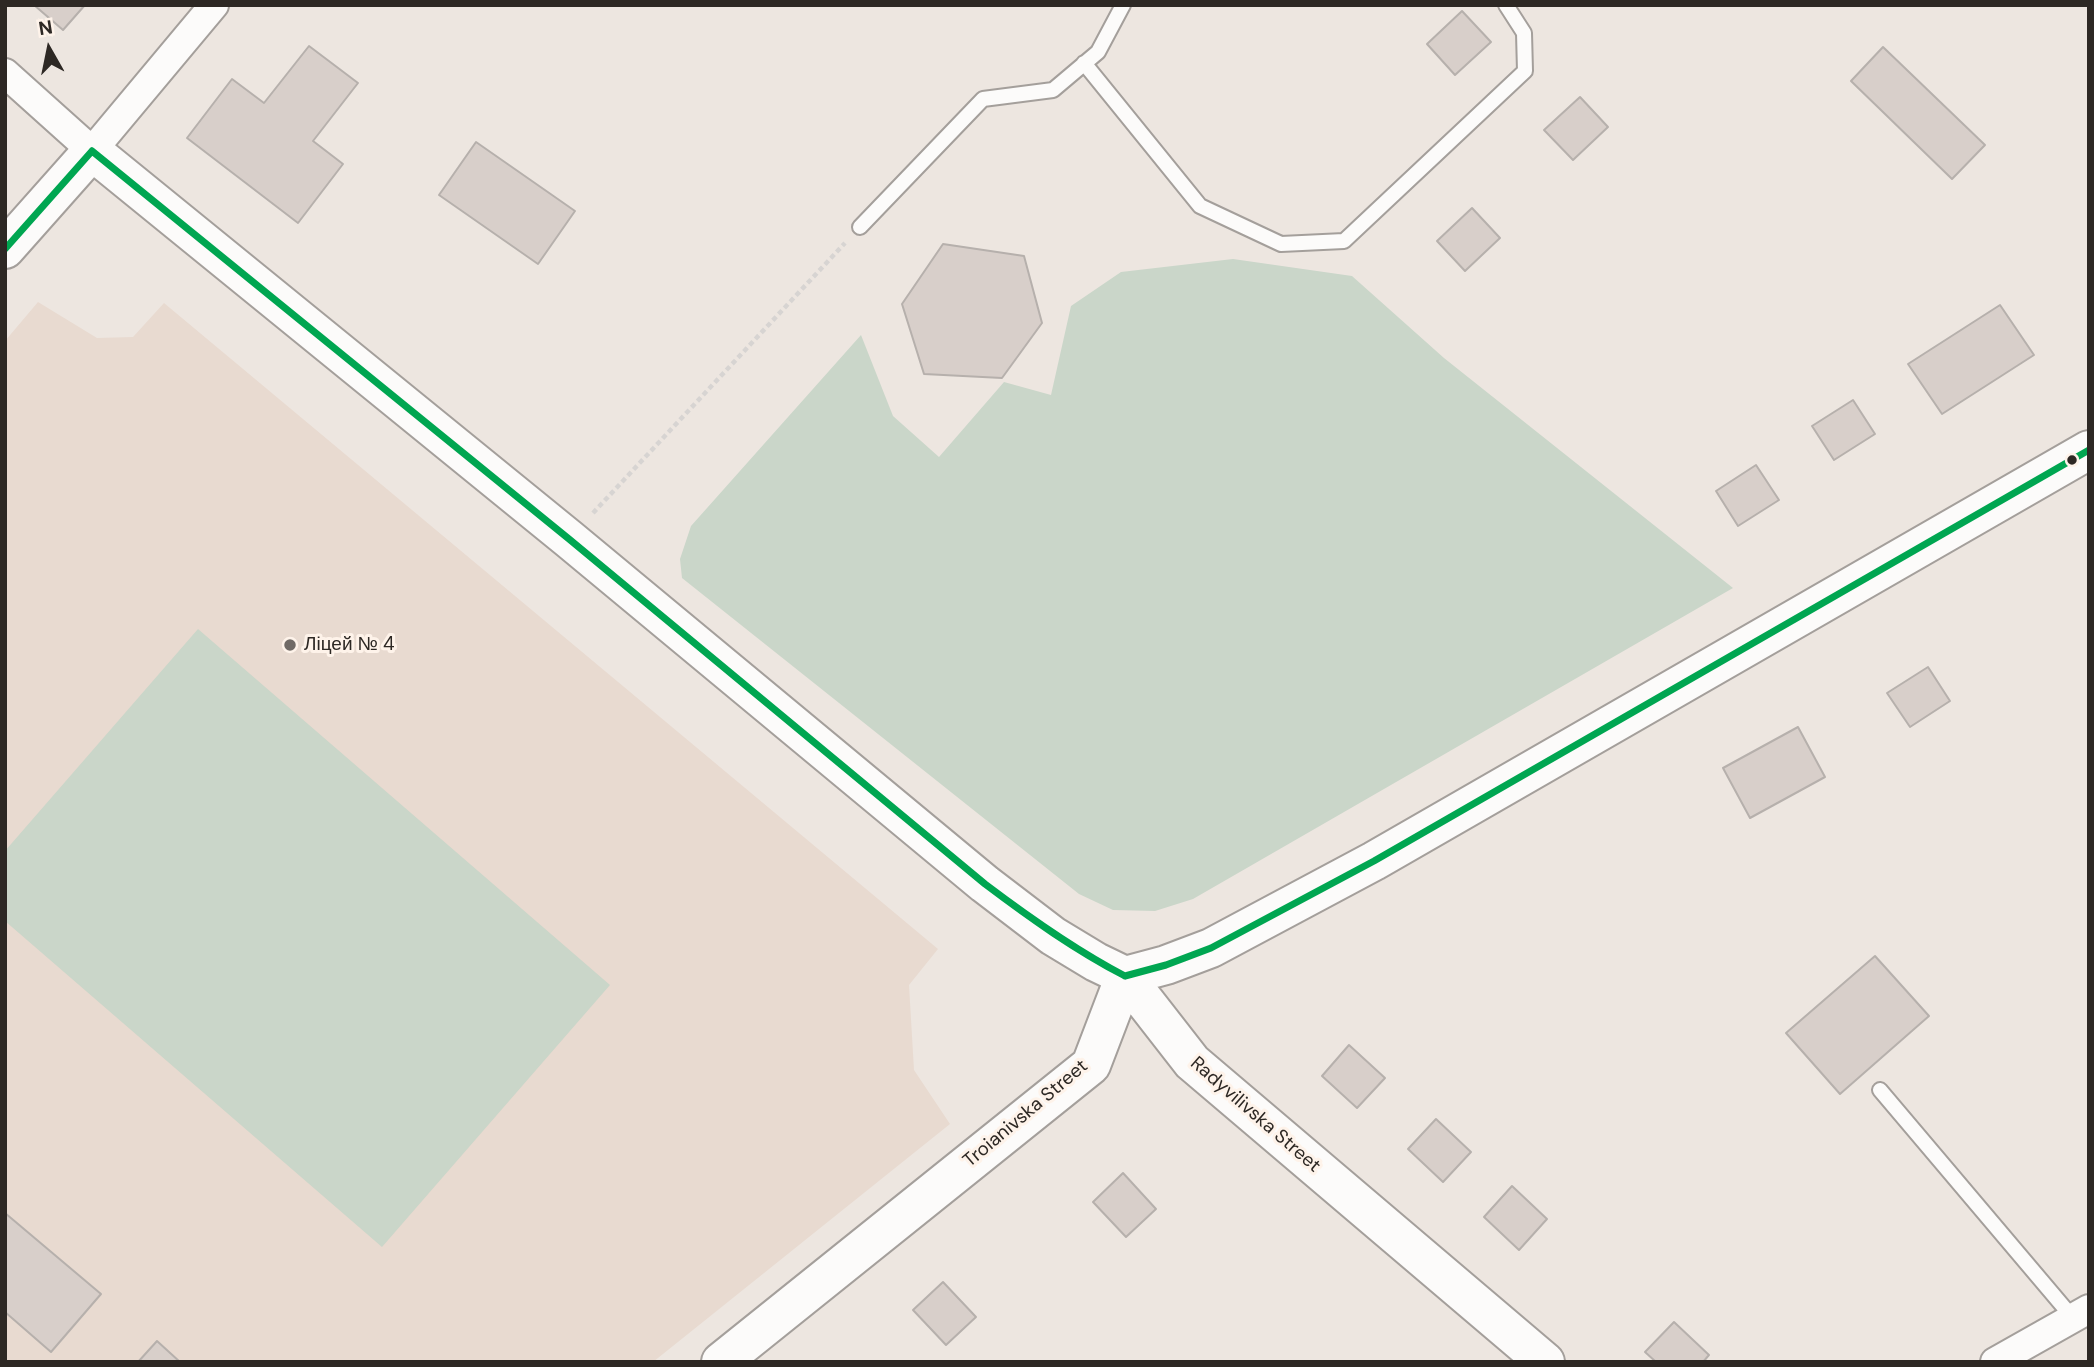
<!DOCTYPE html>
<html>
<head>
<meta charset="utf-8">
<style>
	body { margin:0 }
	#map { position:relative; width:2094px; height:1367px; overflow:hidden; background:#ede6e0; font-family:"DM Sans",sans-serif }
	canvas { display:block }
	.frame { position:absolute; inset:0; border:7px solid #2d2824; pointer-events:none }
	.north { position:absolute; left:14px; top:14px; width:70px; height:70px; -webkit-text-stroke:5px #fef3ea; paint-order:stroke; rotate:351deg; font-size:19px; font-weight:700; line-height:28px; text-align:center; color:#2d2824 }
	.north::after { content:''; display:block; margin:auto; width:24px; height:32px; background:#2d2824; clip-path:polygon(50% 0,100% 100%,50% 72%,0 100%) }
</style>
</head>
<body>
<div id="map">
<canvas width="2094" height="1367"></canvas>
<div class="frame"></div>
<div class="north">N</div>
</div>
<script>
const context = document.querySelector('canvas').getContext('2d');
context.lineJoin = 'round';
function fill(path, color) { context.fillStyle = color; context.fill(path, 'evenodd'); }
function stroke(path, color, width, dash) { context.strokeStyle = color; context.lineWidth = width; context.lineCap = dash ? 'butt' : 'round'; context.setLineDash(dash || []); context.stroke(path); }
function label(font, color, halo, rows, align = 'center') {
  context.font = font + ' "DM Sans",sans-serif'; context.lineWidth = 6; context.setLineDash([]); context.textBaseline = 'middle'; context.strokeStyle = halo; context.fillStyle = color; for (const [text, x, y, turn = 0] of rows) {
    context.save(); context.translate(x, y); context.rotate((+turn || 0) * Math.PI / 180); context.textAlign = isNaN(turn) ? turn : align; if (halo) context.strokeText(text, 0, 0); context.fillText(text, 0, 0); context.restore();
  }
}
fill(new Path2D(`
	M38,302L97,338L133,337L164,303L938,949L909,985L914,1070L950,1124L653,1362H5V341Z`), '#e8dad0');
fill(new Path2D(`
	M1233,259L1352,276L1444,358L1733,588L1193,899L1155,911L1113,910L1079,894L682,578L680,559L691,526L861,335L893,416L939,457L1004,382L1051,395L1071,306L1121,272Z
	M198,629L610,985L382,1247L5,921V851Z`), '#cad6c9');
const building = new Path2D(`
	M34,5H85L63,30Z
	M1462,11L1491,42L1455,75L1427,44Z
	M309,46L358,83L313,141L343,164L298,223L187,138L232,79L264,103Z
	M1883,47L1985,145L1952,179L1851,81Z
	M1580,97L1608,127L1573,160L1544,130Z
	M476,142L575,211L538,264L439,195Z
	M1472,208L1500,238L1465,271L1437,241Z
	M943,244L1024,256L1042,323L1002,378L924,374L902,304Z
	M2000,305L2034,355L1942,414L1908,364Z
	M1853,400L1875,434L1834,460L1812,426Z
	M1756,465L1779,500L1738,526L1716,491Z
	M1928,667L1950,701L1910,727L1887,693Z
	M1798,727L1825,777L1750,818L1723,768Z
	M1875,956L1929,1016L1840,1094L1786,1033Z
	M1349,1045L1385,1078L1357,1108L1322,1076Z
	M1436,1119L1471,1152L1443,1182L1408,1149Z
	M1123,1173L1156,1209L1126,1237L1093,1202Z
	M1512,1186L1547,1219L1519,1250L1484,1217Z
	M5,1213L101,1294L51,1352L5,1312Z
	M943,1282L976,1317L946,1345L913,1310Z
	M1674,1322L1709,1355L1703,1362H1656L1645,1352Z
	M157,1341L180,1362H138Z`);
fill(building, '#d8cfca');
stroke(building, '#b6b0ac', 2);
const lane = new Path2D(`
	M1084,63L1200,206L1281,244L1344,241L1525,71L1524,33L1506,5
	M860,227L983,99L1053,90L1098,52L1123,5
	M1880,1090L2073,1318`);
const street = new Path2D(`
	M5,73L92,151L214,5
	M1995,1362L2089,1309`);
const secondary = new Path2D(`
	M5,249L92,151L569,539L985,884L1053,936L1096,962L1125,976L1192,1062L1545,1362
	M1125,976L1166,965L1211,948L1374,861L2089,450
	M721,1362L1091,1065L1125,976`);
stroke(lane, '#a49f9b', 18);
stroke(street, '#a49f9b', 32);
stroke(secondary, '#a49f9b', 42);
stroke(new Path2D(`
	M593,513L845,243`), '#d7d4d2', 4.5, [5, 3.5]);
stroke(lane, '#fcfbfa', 14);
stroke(street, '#fcfbfa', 28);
stroke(secondary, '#fcfbfa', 38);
stroke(new Path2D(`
	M92,151L569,539L985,884C1030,918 1075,950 1125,976
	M5,249L92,151
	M1125,976L1166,965L1211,948L1374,861L2089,450`), '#00a651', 7);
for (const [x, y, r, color] of [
	[2072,460,6,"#2d2824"],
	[290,645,7,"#706a66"]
]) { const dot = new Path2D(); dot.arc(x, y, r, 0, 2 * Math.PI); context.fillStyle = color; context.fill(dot); stroke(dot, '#fef3ea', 2.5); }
label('19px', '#2d2824', '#fef3ea', [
	["Ліцей № 4",304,645]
], 'left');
label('19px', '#2d2824', '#fef3ea', [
	["Troianivska Street",1026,1114,-40],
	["Radyvilivska Street",1255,1115,41]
]);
</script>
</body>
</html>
